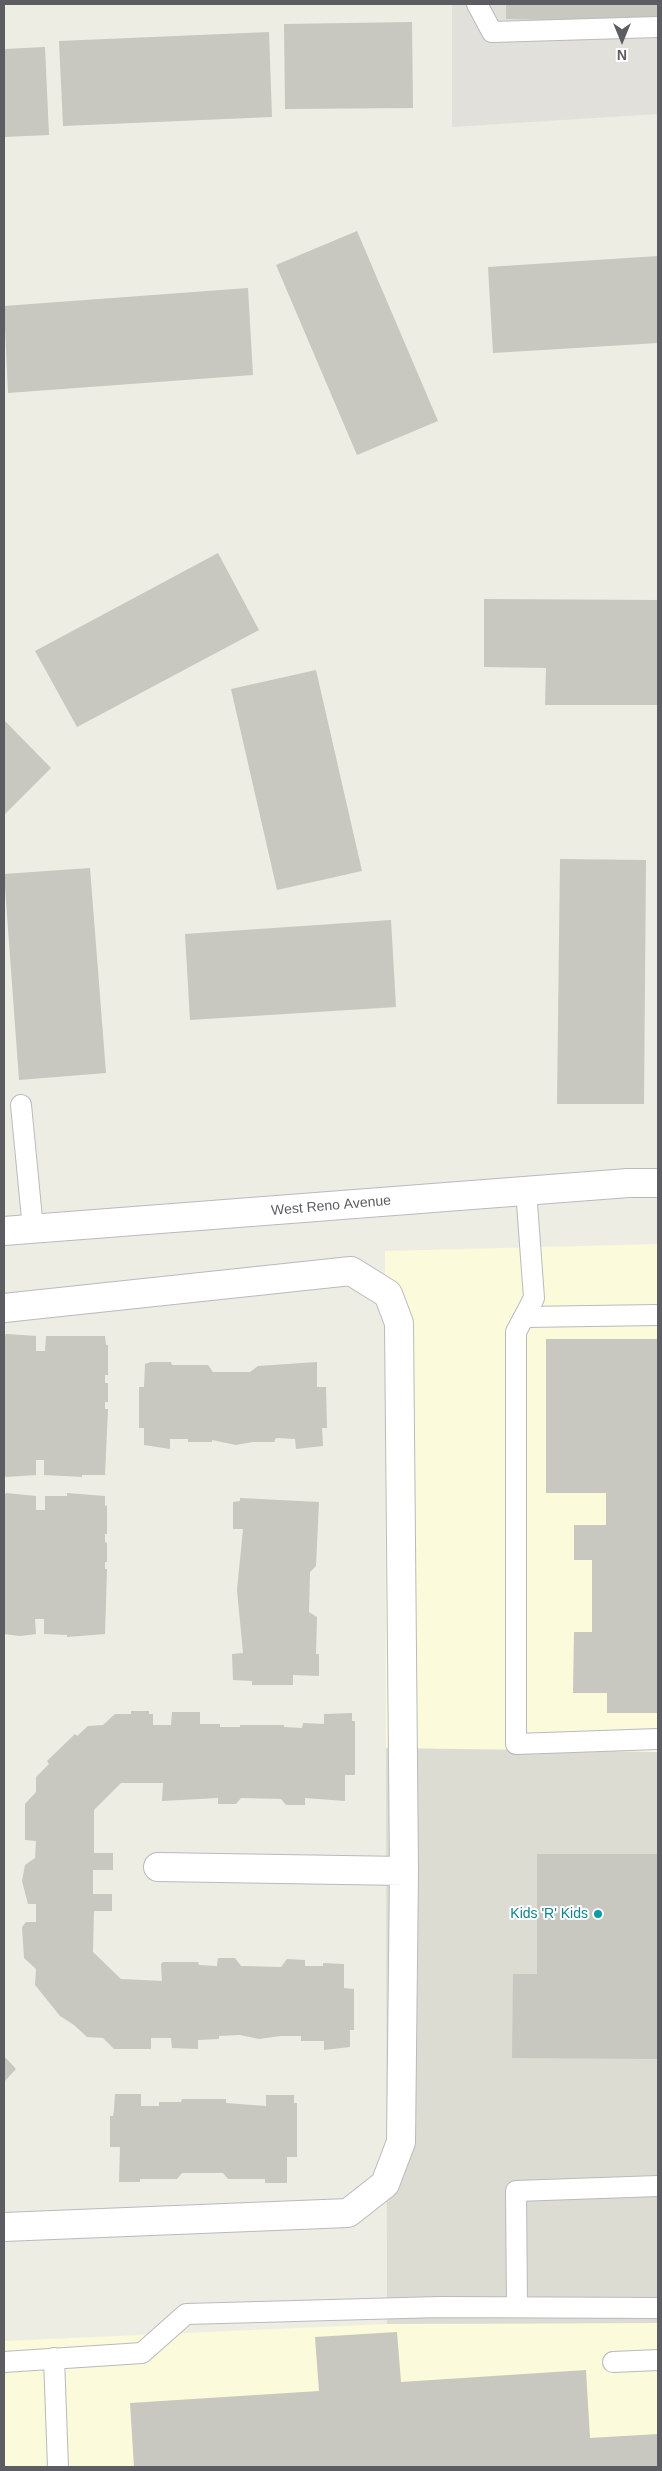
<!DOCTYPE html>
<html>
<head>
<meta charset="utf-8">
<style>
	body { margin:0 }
	#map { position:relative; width:662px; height:2471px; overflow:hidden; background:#edede3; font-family:Arial,sans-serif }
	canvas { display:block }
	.frame { position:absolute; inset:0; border:5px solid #5b5d63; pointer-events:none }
	.north { position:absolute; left:597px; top:15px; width:50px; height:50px; -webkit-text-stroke:4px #fff; paint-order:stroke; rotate:180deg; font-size:14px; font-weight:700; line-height:20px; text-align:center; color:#5b5d63 }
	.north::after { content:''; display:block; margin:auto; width:18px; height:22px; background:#5b5d63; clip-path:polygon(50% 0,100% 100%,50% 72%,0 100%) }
</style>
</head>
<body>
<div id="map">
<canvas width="662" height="2471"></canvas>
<div class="frame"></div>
<div class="north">N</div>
</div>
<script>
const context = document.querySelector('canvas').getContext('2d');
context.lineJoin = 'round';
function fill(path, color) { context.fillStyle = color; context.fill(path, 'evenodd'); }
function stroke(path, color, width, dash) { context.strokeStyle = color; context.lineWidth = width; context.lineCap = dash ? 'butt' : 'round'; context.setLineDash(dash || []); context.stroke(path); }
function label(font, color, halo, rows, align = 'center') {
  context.font = font + ' Arial,sans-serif'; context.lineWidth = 4; context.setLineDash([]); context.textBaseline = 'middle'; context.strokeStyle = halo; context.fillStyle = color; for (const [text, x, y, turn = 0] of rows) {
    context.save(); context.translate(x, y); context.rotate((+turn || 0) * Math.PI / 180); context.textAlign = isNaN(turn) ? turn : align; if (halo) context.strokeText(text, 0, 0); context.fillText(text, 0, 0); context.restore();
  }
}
fill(new Path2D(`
	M658,1244V1752L386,1748L385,1251Z
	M658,2323V2467H4V2341L387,2324Z`), '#fbfada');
fill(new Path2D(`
	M452,4H658V114L452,127Z`), '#e1e0db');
fill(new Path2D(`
	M386,1748L658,1752V2323L387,2324Z`), '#dddcd2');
fill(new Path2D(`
	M506,4H658V22L506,19Z
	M412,22L413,108L285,109L284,24Z
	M269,32L272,117L63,126L59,41Z
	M45,47L49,135L4,137V49Z
	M357,231L438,421L357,455L276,265Z
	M658,256V343L493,353L488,267Z
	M248,288L253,375L8,393L4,306Z
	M218,553L259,630L77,727L35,651Z
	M484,599L658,600V705H545L546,668L484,667Z
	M316,670L362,871L277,890L231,689Z
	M4,720L51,768L4,815Z
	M560,859L646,860L644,1104H557Z
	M90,868L106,1073L19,1080L4,874Z
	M391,920L396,1007L190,1020L185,934Z
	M7,1334L36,1336V1351H45L46,1336H105L106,1345H108V1375H105V1383H108V1402H105V1409H108L105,1475H82V1477L44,1475V1460H36V1475L6,1477L4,1475V1335Z
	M546,1339H658V1713H607V1693H573L574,1632H592V1560H574V1525H606V1493H546Z
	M151,1362H171L172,1365H208L213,1372H250L258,1366L317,1362V1387H326L327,1428H322L323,1446L296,1449L295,1439L276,1438L274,1442H253L236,1445L212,1440V1442H188V1439H170V1449L144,1445V1428H139V1387H144L145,1364Z
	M6,1493L36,1496V1510H45V1496H67V1493L105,1496V1506L107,1505V1534H105V1542L107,1543V1562H105V1569H107L105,1634L67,1637V1635L44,1634V1619H35L36,1634L20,1636L4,1634V1496Z
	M240,1498L319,1502L316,1566L310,1572L309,1612L317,1617L316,1654H319V1676L293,1675V1685H252V1681L233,1680L232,1654L243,1653L237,1590L243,1529H233V1502L240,1501Z
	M131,1711H149V1714H153V1725H171L172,1712H200V1724H220V1727H240V1725H284V1727L302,1728L303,1723L324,1724V1714L352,1713V1721H355V1775H345V1801L305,1798V1805H286L281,1799L241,1798L236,1804H218V1798L162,1801L163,1783H121L94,1810V1853H113V1870H93V1894H112V1911H94L93,1952L121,1979L162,1981L161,1964L163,1962H198L199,1965L217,1966L218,1958H235L241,1966L281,1967L287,1959L305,1960V1966H323V1963L344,1964V1988L354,1989V2030H350V2047L324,2050V2041H301V2036H281L259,2039L240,2035L219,2036V2039L198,2040V2049L172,2048L171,2038H151V2049H114L103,2038L87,2037L74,2025L60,2016L35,1985L36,1969L24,1958L22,1927L26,1922H36V1904H28L22,1881L25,1865L35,1858L36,1841L25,1840V1804L36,1792V1777L49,1764L47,1761L75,1734L77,1736L88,1726L103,1725L115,1714H131Z
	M537,1854H658V2059L512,2058L513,1974H537Z
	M4,2056L16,2069L4,2082Z
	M115,2094H141V2106H159V2102H181L182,2099H226V2103L266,2106V2095H294V2103H297V2157H287V2183H265V2179H228L223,2173H182L177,2179H140V2182H119L120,2147H110V2116H113L114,2110Z
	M397,2332L401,2382L586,2370L590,2438L658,2434V2467H134L130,2403L319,2391L315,2337Z`), '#c8c7c0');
const lane = new Path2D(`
	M477,4L492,32L658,27
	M21,1105L33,1229
	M526,1190L534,1298L516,1332V1744L658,1739
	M524,1317L658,1315
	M517,2307L516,2191L658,2186
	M54,2358L58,2467
	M4,2362L142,2353L186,2314L440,2307L658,2308
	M613,2362L658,2360`);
const street = new Path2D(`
	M4,1308L351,1271L388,1294L399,1323L404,1871L401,2142L385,2184L348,2213L4,2227
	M158,1867L404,1871`);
const secondary = new Path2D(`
	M4,1231L628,1183H658`);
stroke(lane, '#b8babf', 22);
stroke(street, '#b8babf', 30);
stroke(secondary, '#b9bac1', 30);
stroke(lane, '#fff', 20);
stroke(street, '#fff', 28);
stroke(secondary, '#fff', 28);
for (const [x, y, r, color] of [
	[598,1914,5,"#0f9aa8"]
]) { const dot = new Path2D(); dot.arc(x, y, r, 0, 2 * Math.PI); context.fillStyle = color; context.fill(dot); stroke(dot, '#fff', 2); }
label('14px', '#5b5d63', '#fff', [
	["West Reno Avenue",331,1206,-5]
]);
label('14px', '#0d838f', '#fff', [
	["Kids 'R' Kids",588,1914]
], 'right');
</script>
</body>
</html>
